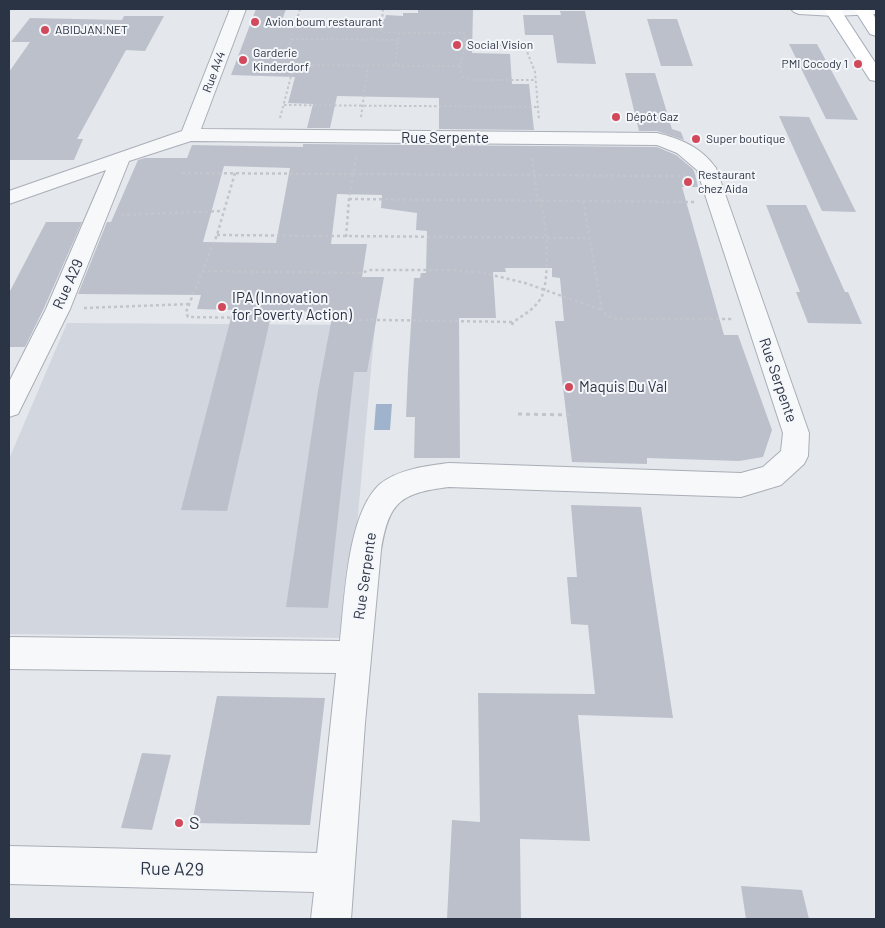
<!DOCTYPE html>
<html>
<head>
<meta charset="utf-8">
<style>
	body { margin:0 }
	#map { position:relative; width:885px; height:928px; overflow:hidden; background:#e4e7ec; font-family:Barlow,sans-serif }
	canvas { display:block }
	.frame { position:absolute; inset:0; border:10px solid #2b3445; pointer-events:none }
</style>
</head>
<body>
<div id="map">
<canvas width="885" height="928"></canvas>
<div class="frame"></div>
</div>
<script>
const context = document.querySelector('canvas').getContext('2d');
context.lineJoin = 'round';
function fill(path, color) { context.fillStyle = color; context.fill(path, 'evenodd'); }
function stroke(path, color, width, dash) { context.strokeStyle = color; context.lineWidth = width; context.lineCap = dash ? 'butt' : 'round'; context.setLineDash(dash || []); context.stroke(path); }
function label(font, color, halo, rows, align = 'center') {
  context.font = font + ' Barlow,sans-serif'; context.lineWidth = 4; context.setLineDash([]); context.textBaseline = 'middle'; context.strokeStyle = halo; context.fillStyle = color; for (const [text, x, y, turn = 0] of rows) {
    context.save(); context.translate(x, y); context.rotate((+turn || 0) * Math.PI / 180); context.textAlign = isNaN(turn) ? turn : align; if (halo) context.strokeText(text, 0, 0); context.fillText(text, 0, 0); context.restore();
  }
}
fill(new Path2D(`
	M67,323L375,325L347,638L9,634V459Z`), '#d2d6de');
fill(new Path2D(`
	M376,404H392L390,430H374Z`), '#9fb4cc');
fill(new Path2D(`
	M256,9H286L281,23L364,24L365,19H385L386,15L403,16V13H418V9L473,10L472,53L510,54L512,84H529L534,130L439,129V98L337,96L330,128H307L313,104L288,103L295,77L231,75Z
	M560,11H585L596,64L557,63L553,35H525L523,15H561Z
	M124,16H164L145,51L126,50L77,139H83L74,160H9V72L30,42H11L30,18L122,20Z
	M647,19H677L693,66H661Z
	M789,44H817L858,120L826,119Z
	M625,73H655L672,129L681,132L684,140L657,131H639Z
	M779,116L809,117L856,212L822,211Z
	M303,144L657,147L676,155L693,169L695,174L698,187H682L724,335H738L772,430L763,457L739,461L647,458V464L572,462L555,321H564L560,278L552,277V268H505L506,272H493L496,318H459L460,458H414L415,417H406L408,371L414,278H420L421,273H426L427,231L416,230L417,213L381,208L382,195L337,194L331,244H367L362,277H384L367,372H354L328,608L286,607L318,391L333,312L272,311L227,511L181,510L233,310L197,309L201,295L78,294L107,222H111L138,160L145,158H187L192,145L303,147ZM224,166L290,168L276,243L203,242Z
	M766,205H806L845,292H848L862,324L808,323L796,292H800Z
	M46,222H82L44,308L25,347H9V293Z
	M571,505L641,507L673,718L578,715L590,841L520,839L521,919H447L452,820L480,822L478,693L595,694L588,625L571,624L567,577H577Z
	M217,696L325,698L310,825L192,823Z
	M142,753L171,755L152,830L121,828Z
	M741,886L802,890L809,919H746Z`), '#bbc0ca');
const minor = new Path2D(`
	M230,9H246L201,129L657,133C681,139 701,147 716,168L809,433L808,456L804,464L781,485L741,497L449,487C401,493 389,501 381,550L365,723L351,919H311L314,892L9,884V846L317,853L336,673L9,669V637L340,641C345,598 347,514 380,484C399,469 426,466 449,463L741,473L763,467L781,451L783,433L697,170L677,153L657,145L191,141L129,161L70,309L18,414L9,417V382L46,309L106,170L9,204V191L182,131Z
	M791,9H876V14L834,16L799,14L794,12Z`);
const major = new Path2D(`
	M824,9H840L876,64V81L870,80Z
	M854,9H870L876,19V36L870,34Z`);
stroke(minor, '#a9aeb7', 2);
stroke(major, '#a3abb8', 2);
stroke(new Path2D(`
	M300,9L284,63L287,65L460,66L465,47L464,33H399
	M383,9L381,32L399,33L395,66
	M291,39L398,40
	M465,47L494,44L526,49L535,72L539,120
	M460,66L462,76L472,80H535
	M284,105L538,107
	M361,117L368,66
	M280,118L294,65`), '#c2c5cb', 2, [2.5, 2.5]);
stroke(new Path2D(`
	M182,173L353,174
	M235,173L217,235L186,312L188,317L513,322
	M353,174L685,176
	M349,199L696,202
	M583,201L602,310L607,316L617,319H732
	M121,215L223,211
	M217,235L588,238
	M346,237L349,199L356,156
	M202,271L362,273L369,270H451L484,273L525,283L602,310
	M84,308L191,304
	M512,325L513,322C524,315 536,308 542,296C550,279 548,210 537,196L532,156`), '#c2c5cb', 2.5, [3, 3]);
stroke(new Path2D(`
	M518,414L571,415`), '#c2c5cb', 3, [4, 4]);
fill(minor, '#f7f8fa');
fill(major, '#fff');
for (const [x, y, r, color] of [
	[255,22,5,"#d1495b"],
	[45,30,5,"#d1495b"],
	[457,45,5,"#d1495b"],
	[243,60,5,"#d1495b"],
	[858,64,5,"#d1495b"],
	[616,117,5,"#d1495b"],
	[696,139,5,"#d1495b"],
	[688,182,5,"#d1495b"],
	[222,307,5,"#d1495b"],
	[569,387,5,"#d1495b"],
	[179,823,5,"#d1495b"]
]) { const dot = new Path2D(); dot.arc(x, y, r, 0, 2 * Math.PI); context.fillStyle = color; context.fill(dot); stroke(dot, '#f4f6f9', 2); }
label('12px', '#2b3445', '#f4f6f9', [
	["Avion boum restaurant",265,22],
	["ABIDJAN.NET",55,30],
	["Social Vision",467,45],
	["Garderie",253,53],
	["Kinderdorf",253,67],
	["PMI Cocody 1",848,64,"right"],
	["Dépôt Gaz",626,117],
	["Super boutique",706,139],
	["Restaurant",698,175],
	["chez Aida",698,189]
], 'left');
label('12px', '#2b3445', '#f4f6f9', [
	["Rue A44",214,72,-69]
]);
label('15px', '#2b3445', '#f4f6f9', [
	["Rue Serpente",445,138],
	["Rue A29",68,284,-66],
	["Rue Serpente",778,380,71],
	["Rue Serpente",365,576,-82]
]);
label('15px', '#2b3445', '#f4f6f9', [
	["IPA (Innovation",232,298],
	["for Poverty Action)",232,315],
	["Maquis Du Val",579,387]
], 'left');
label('18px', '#2b3445', '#f4f6f9', [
	["S",189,823]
], 'left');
label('18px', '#2b3445', '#f4f6f9', [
	["Rue A29",172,869,1]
]);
</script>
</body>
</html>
